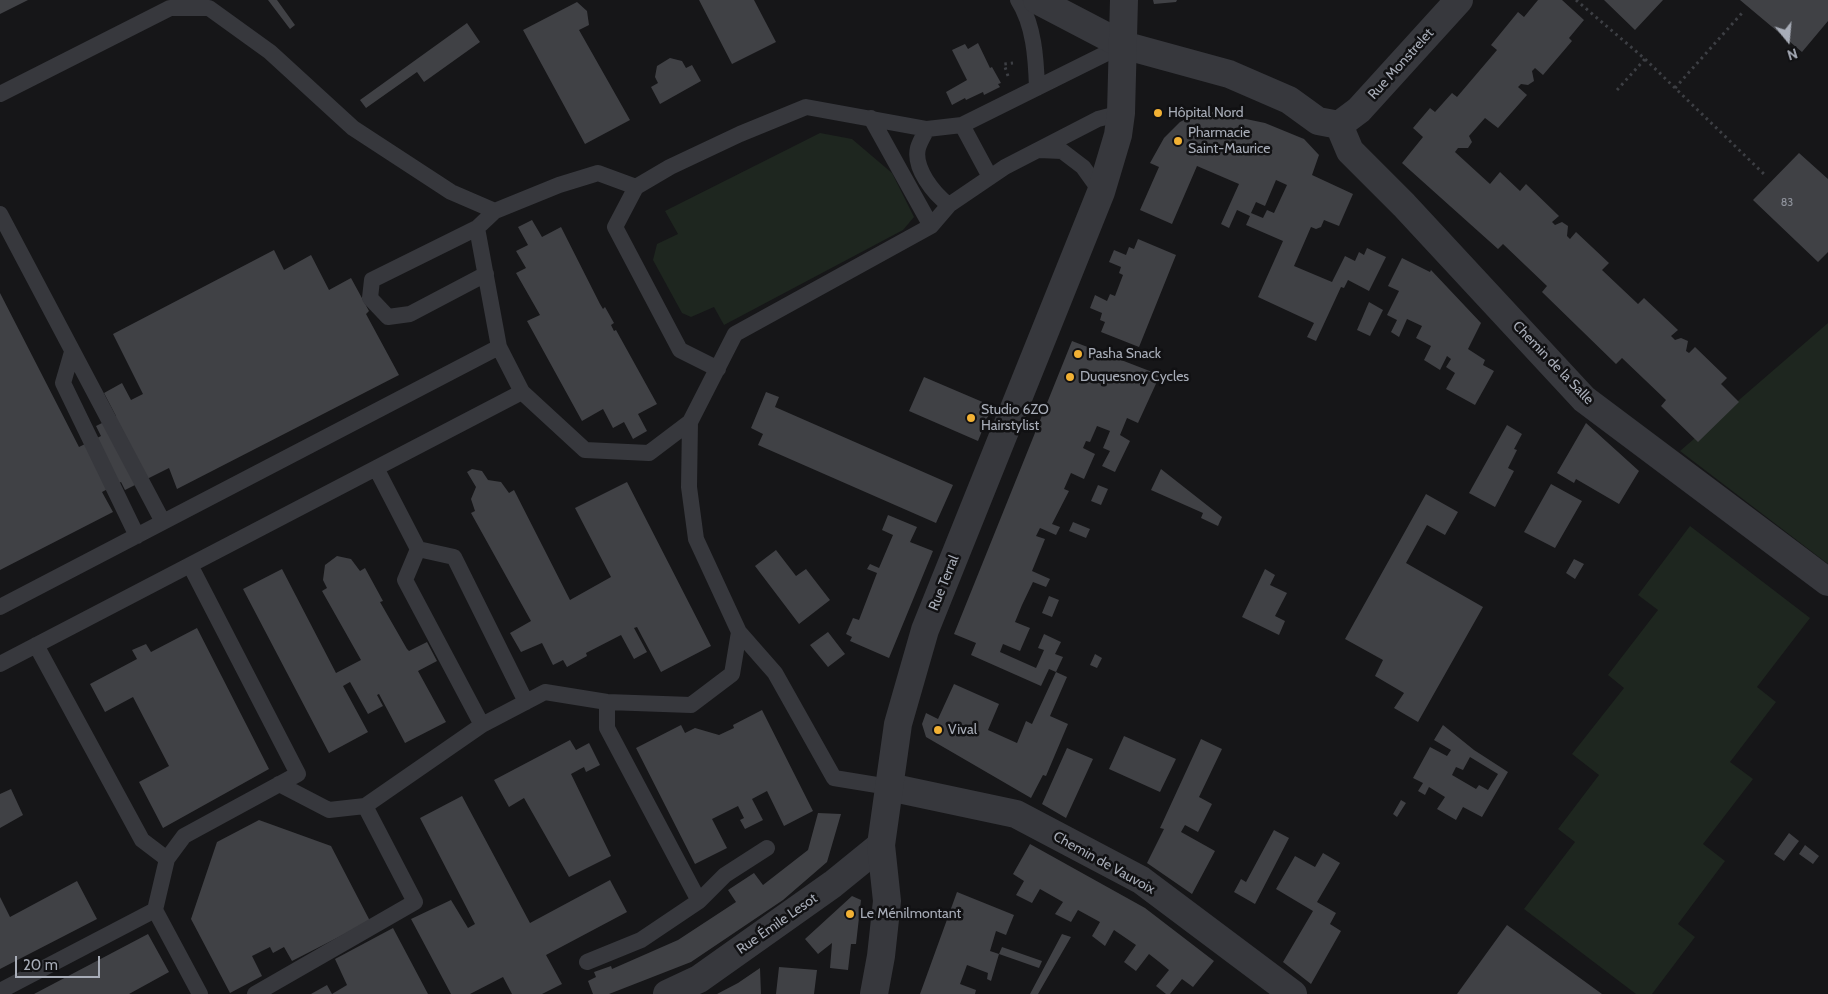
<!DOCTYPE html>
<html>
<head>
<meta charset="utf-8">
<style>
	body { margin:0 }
	#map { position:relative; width:1828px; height:994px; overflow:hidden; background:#161618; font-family:Cabin,sans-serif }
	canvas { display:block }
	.north { position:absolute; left:1763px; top:15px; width:50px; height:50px; -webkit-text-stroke:4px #111113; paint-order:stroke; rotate:163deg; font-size:14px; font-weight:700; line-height:20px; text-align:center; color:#a8adb8 }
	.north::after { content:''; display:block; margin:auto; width:18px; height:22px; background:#a8adb8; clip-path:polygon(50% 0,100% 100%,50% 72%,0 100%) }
	.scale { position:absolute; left:15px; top:956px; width:85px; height:22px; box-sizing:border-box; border:2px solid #a8adb8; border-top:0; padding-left:6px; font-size:15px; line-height:18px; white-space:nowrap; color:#a8adb8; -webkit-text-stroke:4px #111113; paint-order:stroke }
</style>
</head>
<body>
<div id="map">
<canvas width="1828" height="994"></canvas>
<div class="north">N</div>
<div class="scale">20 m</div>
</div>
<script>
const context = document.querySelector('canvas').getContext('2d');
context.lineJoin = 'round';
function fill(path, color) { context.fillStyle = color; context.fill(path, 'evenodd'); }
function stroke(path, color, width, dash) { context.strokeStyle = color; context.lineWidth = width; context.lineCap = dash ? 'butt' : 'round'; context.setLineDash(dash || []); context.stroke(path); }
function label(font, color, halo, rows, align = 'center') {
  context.font = font + ' Cabin,sans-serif'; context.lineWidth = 5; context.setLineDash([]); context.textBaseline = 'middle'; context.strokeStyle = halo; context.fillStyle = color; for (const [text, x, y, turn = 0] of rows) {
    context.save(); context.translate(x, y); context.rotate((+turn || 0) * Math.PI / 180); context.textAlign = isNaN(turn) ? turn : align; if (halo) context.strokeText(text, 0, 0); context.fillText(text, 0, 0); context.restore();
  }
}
fill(new Path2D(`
	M820,133L852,139L892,173L914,217L903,230L724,325L714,307L691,317L682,313L653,260L657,244L678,234L665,211Z
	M1828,323V564L1680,451Z
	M1690,526L1810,618L1757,687L1776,702L1730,762L1753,779L1703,844L1725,861L1678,924L1695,937L1652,994H1636L1524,909L1575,842L1558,829L1599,775L1572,754L1624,688L1608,675L1658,610L1638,595Z`), '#1e261f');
fill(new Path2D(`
	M0,0H28L0,14Z
	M268,0H277L295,25L290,29Z
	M699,0H754L776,42L732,64Z
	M1153,0H1177L1176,2L1154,4Z
	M1538,0H1562L1584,20L1569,38L1572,41L1543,75L1535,68L1532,71L1534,81L1528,85L1521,84L1518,87L1527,95L1498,128L1485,118L1469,136L1472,142L1468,148H1458L1455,152L1490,184L1500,172L1520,191L1526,184L1559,216L1552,222L1555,225L1562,222L1568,226L1567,236L1570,239L1576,232L1609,263L1602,270L1638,304L1644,298L1678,330L1671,336L1675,340L1681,338L1688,341L1686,351L1689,353L1695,347L1727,378L1721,384L1739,402L1698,442L1661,406L1666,400L1622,358L1616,364L1542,292L1547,286L1503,244L1498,249L1402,163L1423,137L1413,128L1430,108L1435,112L1452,93L1457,97L1497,50L1491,45L1518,12L1524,17Z
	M1604,0H1663L1635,30Z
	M1740,0H1828V21L1802,52Z
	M577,2L587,11L589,25L579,30L630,120L585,144L523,30Z
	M467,23L480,42L424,82L417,72L366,108L360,100Z
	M978,43L990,68L992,67L1001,83L998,84L1000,87L984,95L983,92L966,100L965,98L952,105L946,92L967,80L952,50L965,44L968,49Z
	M670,58L682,61L686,68L692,65L701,81L660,104L651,87L658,83L655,77L657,66Z
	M1203,110L1265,123L1304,139L1319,155L1312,175L1353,194L1339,226L1324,220L1321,227L1316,229L1311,227L1294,266L1332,282L1345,256L1355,261L1359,252L1364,255L1367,248L1386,257L1369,291L1348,280L1344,288L1341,287L1316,341L1307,337L1314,323L1258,297L1283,241L1246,225L1250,216L1237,210L1229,228L1221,224L1239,184L1197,166L1172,224L1140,210L1159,167L1150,163L1164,138L1180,122ZM1276,180L1287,185L1274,213L1267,210L1263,218L1251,213L1256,202L1265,206Z
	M1799,153L1828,179V252L1818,262L1753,200Z
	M532,220L542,237L561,227L600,304L603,309L605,307L614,323L611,325L614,331L616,330L657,404L638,414L647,431L633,439L624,422L613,428L603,409L582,421L527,321L540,315L516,273L526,268L516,251L528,245L518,227Z
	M1138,239L1176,255L1139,347L1101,332L1105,322L1100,320L1102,313L1090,308L1095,295L1107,301L1110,294L1115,296L1123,275L1119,273L1121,267L1109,262L1114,250L1126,255L1129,247L1134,249Z
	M274,250L284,270L311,255L329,290L351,278L369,311L366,314L399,375L177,489L169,468L125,490L121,482L102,492L113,512L0,570V293L79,447L101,436L96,426L116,416L104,393L122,383L131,400L143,394L113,334Z
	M1402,258L1430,272L1431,270L1481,323L1468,349L1485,360L1483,365L1494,371L1475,405L1446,389L1455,373L1446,367L1451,359L1447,356L1440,370L1424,360L1431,346L1416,338L1422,326L1407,319L1399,337L1391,332L1397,320L1387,315L1399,291L1388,286Z
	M1369,302L1383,310L1370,336L1357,330Z
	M1072,341L1160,375L1138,423L1127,418L1120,435L1130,441L1115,472L1102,466L1110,451L1103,448L1110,431L1097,426L1090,442L1086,441L1083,448L1095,454L1084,479L1071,473L1064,489L1069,491L1052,524L1060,527L1056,535L1040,528L1036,536L1045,539L1032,571L1050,579L1046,587L1033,582L1022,605L1015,622L1030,628L1020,651L1003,644L1000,652L1036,668L1044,650L1038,648L1044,634L1061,642L1055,654L1063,657L1056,672L1067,677L1050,716L1068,724L1046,776L1043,775L1031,798L926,737L922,724L926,713L938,719L954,684L999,704L988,730L1017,743L1026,721L1032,724L1056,672L1049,669L1041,686L971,655L976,643L954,634Z
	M924,377L992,406L978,441L909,411Z
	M766,392L779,397L775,407L953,485L936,523L758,445L763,434L751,428Z
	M1586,423L1639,471L1619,504L1576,479L1574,483L1557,473Z
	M1507,425L1522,434L1514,449L1517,450L1508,468L1514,471L1495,507L1469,493Z
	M472,469L482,471L488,480L501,482L509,493L514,490L570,600L611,577L575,508L627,482L711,646L661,672L637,627L634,628L647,652L634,659L621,635L586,653L587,656L567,667L563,660L553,665L542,643L521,652L510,633L531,621L471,513L475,511L471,499L476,487L467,472Z
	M1161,469L1222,517L1218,526L1201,518L1203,513L1151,490Z
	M1551,484L1582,501L1555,548L1524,532Z
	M1098,485L1108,489L1101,505L1091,501Z
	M1426,494L1458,512L1445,535L1427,525L1406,563L1483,607L1418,722L1394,708L1404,693L1375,676L1383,660L1345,639Z
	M888,515L917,527L910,542L933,551L889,658L850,641L852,637L846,634L853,618L859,620L877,573L867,569L870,564L879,568L893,535L882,530Z
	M1073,522L1090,529L1086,538L1069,531Z
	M776,550L796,576L806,569L830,600L799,624L755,566Z
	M337,556L351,559L360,571L365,568L383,601L380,602L407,649L409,651L427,642L437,661L418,671L446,722L405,743L379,694L377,695L383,706L368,714L350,682L343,686L368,732L329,753L243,589L282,569L336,673L361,660L322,591L327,588L323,580L325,565Z
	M1574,559L1584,564L1575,579L1566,573Z
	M1265,569L1275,575L1270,585L1287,593L1275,616L1285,621L1279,635L1242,617Z
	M1049,596L1059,600L1052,617L1042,613Z
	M197,628L269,769L163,828L139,782L169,766L133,697L105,712L90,684L137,659L132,650L146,644L151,652Z
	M828,632L845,654L828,667L810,645Z
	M1095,654L1102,658L1097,668L1090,665Z
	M762,710L813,811L784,826L767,791L752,799L763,820L745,829L740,820L744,818L738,806L712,819L727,848L695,864L636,748L681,725L685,733L695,728L719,735L734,728L733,725Z
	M1443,725L1474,750L1508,772L1482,817L1463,807L1456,820L1437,809L1445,797L1429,787L1425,795L1418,791L1423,783L1413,778L1430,747L1447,756L1451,750L1434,740ZM1470,757L1498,774L1488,790L1479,785L1476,789L1452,775L1456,767L1463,770Z
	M1124,736L1176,759L1160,792L1109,769Z
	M1201,739L1222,749L1199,797L1212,804L1198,832L1185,825L1181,832L1215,851L1192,894L1147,863L1164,829L1160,828Z
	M570,740L576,750L589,743L600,765L586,772L584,767L571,774L611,856L569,877L524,798L509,807L494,780Z
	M1067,748L1093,759L1066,818L1042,804Z
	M11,789L23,815L0,828V794Z
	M462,796L530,923L610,880L627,912L546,955L562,984L542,994H512L503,977L470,994H451L411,919L451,900L468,928L475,924L420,818Z
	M1401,800L1406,803L1397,817L1393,814Z
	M818,813L841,814L827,862L783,900L691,962L609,994H593L588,981L596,977L594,972L611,966L612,969L678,940L736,902L728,890L754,873L763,885L808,850Z
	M259,820L331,846L370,921L292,961L284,947L273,953L270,947L252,956L262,976L230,993L191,919L217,842Z
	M1274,830L1289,838L1255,904L1234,892L1241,879L1246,882Z
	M1789,833L1799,841L1784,861L1774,854Z
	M1030,844L1145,908L1214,961L1193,987L1182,979L1170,994H1166L1156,986L1169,970L1158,961L1149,954L1136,971L1124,962L1136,945L1114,930L1105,946L1092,936L1100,922L1078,910L1071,922L1055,914L1063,902L1040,889L1032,903L1016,895L1024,881L1013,874Z
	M1805,845L1819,856L1813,864L1799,854Z
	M1323,853L1340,863L1317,902L1336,913L1330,924L1341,931L1311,984L1283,962L1313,911L1276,889L1295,856L1315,867Z
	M77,881L97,919L0,969V897L10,917Z
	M957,892L1014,915L1006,935L996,931L990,951L999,954L991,981L987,979L988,973L967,965L960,984L976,990L975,994H920Z
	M852,896L861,900L856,944H851L848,970L830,968L832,943L818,954L805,939Z
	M1507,925L1602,994H1457Z
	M393,928L428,994H311L327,985L332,994L347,985L335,959Z
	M148,934L169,972L129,994H34Z
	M1062,934L1071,937L1038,994H1030Z
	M1002,947L1042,961L1039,968L999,954Z
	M779,967L817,970L814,994H776Z
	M760,968L761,994H717L738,983Z`), '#404145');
stroke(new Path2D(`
	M1576,0L1645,59L1765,175
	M1008,76L1004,64L1013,63
	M1675,88L1742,13
	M1617,90L1645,59`), '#3d3f44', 3, [2.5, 4]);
stroke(new Path2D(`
	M1018,0C1034,25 1036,58 1037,88
	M0,94L170,8H209L270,52L353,128L451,192L495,211L559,185L598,173L636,187L670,167L740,134L806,107L927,129L962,125L1123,45
	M871,118L931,226
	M962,125L990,177
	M927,129C924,135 920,141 918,148C913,168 934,194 949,205
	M1039,150L1062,151L1083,167L1101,192
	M636,187L615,227L680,350L718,369
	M495,211L477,228L499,347L522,392L585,450L649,453L690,422L735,334L931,226L949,205L1005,167L1098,119L1121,113
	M0,214L163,522
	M477,228L372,280L370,298L388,317L410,314L486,274
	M72,352L63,383L137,536
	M376,468L418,549L405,580L482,725L545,692L607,702L691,705L732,674L739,632L696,539L689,487L690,422
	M418,549L454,557L526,702
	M0,607L499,347
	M739,632L775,673L834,778L889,787
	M36,645L142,840L167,859L184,836L298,774L190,565
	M0,664L522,392
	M279,784L329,810L365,806L482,725
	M167,859L155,910L200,994
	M699,901L725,875L767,848
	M587,962L641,940L699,901L607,728V702
	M0,991L155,910
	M255,994L415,902L365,806`), '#37383d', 16);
stroke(new Path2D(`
	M1037,0L1123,45L1229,74L1289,100L1318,121L1339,125
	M1339,125L1350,151L1404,205L1584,399L1828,582
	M1339,125L1359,110L1459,0
	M889,787L1016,814L1141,880L1293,994
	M667,994L699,979L833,884L881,845`), '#37383d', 28);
stroke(new Path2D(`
	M874,994L881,956L887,901L881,845L898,724L925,630L1101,192L1118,135L1121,113L1124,0`), '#37383d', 28);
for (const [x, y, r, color] of [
	[1158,113,5,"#f2b134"],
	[1178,141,5,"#f2b134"],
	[1078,354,5,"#f2b134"],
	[1070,377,5,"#f2b134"],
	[971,418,5,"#f2b134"],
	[938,730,5,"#f2b134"],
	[850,914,5,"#f2b134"]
]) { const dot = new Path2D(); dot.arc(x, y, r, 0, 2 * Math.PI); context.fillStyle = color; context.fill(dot); stroke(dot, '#111113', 2); }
label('11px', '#8e929b', null, [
	["83",1787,203]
]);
label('14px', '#a8adb8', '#111113', [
	["Rue Monstrelet",1401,64,-48],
	["Chemin de la Salle",1553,363,46],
	["Rue Terral",944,583,-68],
	["Chemin de Vauvoix",1104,863,29],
	["Rue Émile Lesot",777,924,-35]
]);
label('14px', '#a8adb8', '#111113', [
	["Hôpital Nord",1168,113],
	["Pharmacie",1188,133],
	["Saint-Maurice",1188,149],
	["Pasha Snack",1088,354],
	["Duquesnoy Cycles",1080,377],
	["Studio 6ZO",981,410],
	["Hairstylist",981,426],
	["Vival",948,730],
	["Le Ménilmontant",860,914]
], 'left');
</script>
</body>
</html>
